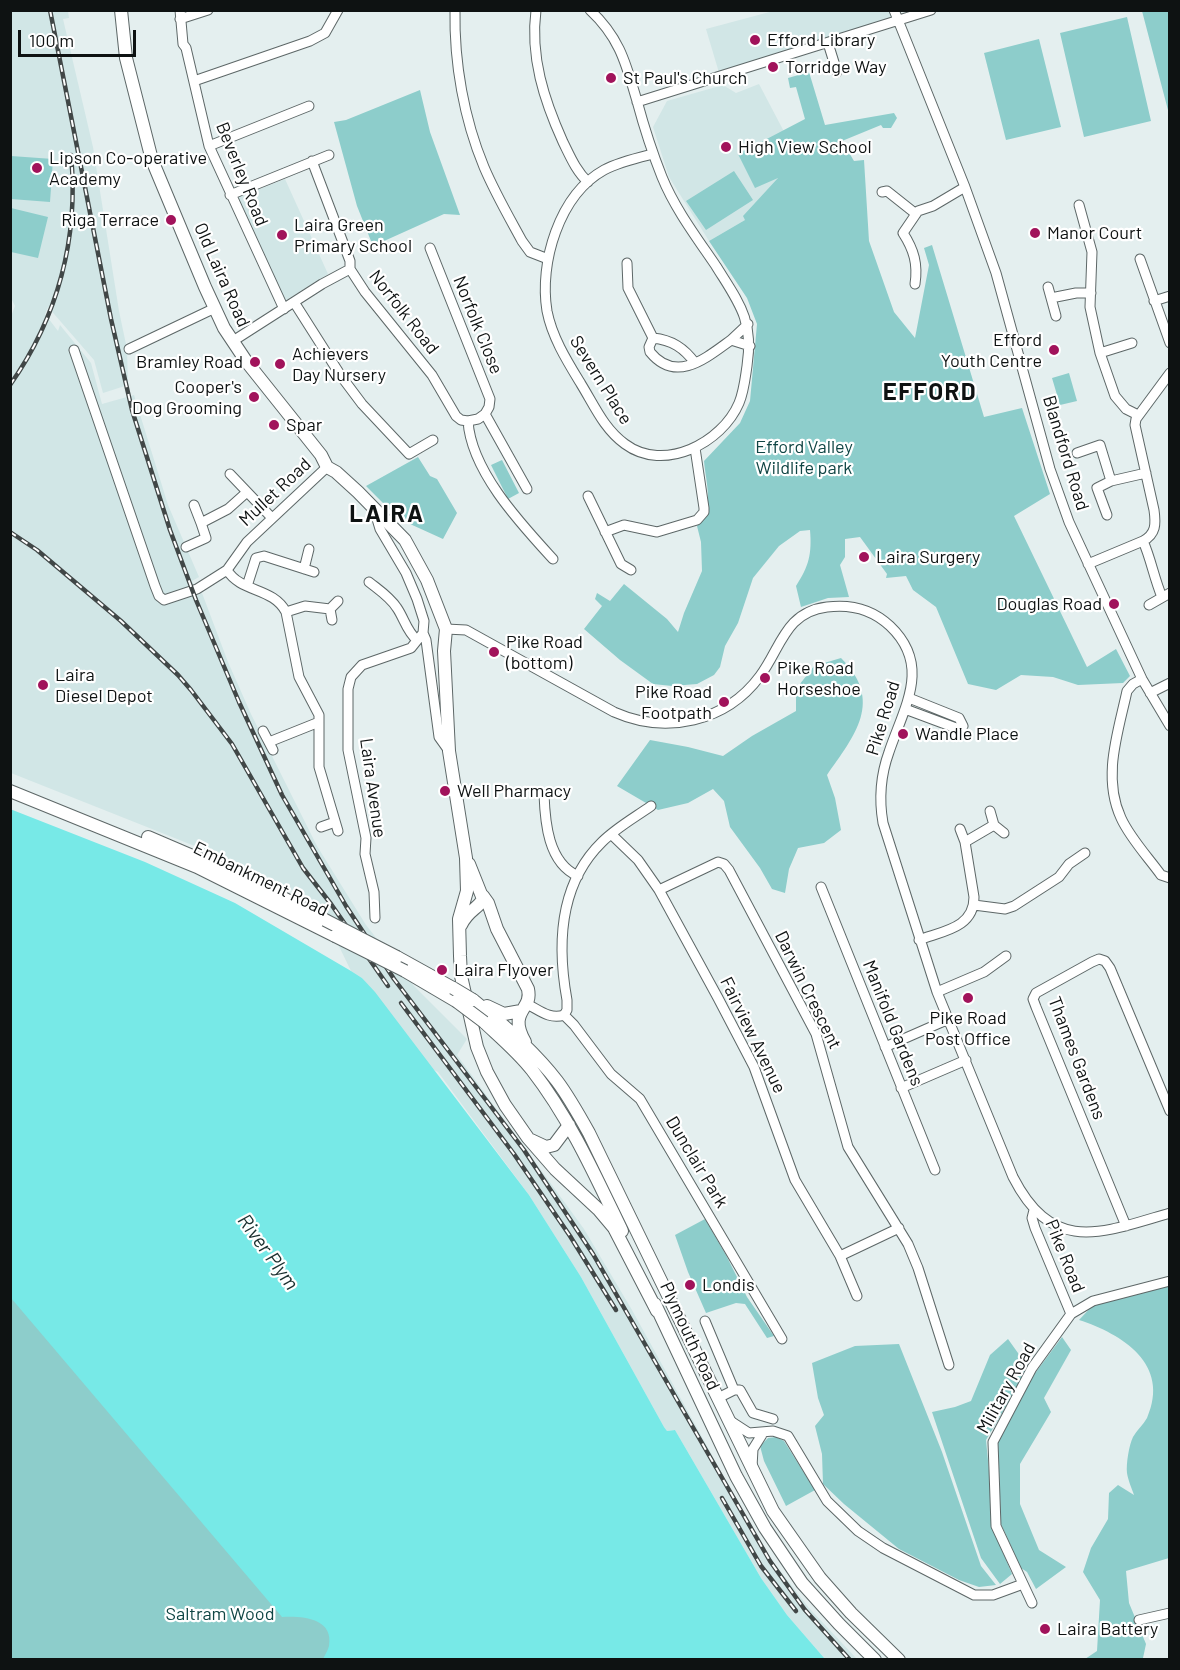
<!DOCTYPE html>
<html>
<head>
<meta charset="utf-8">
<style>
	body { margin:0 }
	#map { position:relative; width:1180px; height:1670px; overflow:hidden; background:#e4efef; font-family:Barlow,sans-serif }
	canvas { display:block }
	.frame { position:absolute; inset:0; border:12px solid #0e1212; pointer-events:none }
	.scale { position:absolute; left:18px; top:30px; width:118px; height:27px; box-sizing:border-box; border:3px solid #0e1212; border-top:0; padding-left:8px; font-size:18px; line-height:21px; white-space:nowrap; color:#0e1212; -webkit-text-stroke:4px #fff; paint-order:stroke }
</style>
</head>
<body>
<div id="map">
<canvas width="1180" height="1670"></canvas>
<div class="frame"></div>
<div class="scale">100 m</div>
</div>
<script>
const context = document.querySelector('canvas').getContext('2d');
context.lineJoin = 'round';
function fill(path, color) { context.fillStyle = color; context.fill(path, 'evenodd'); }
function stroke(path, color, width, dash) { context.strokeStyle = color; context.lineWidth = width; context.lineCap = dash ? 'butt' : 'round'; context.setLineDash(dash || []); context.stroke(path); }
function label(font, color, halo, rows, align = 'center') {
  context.font = font + ' Barlow,sans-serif'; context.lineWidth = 4.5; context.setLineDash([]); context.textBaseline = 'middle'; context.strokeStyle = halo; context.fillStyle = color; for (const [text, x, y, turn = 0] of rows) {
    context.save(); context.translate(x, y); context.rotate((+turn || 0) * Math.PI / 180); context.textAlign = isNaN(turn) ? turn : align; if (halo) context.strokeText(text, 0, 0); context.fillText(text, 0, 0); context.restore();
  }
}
fill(new Path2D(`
	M777,10L894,11L898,20L720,76L706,29Z
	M11,11H68L69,18L63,19L93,147L119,311L127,349L128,385L103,393L94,360L48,307L45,314L58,331L60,325L91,363L102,404L134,395L168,505L199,577L192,581L198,595L202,593L228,662L251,714L317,846L366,925L414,986L467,1039L457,1055L584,1229L632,1310L751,1526L774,1563L809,1608L857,1659H825L787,1615L761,1578L675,1430L667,1431L664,1427L581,1277L529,1195L438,1072L432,1069L362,978L351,971L318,903L240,864L11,773L10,319L15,306L11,298Z
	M759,84L801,164L745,220L709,241L669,177L653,127L667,101L723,85L736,93Z
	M285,179L328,274L283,302L237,198Z`), '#d1e6e6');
fill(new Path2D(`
	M1142,11H1169V114Z
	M1127,17L1151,121L1084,137L1060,33Z
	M1039,39L1061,127L1006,140L984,53Z
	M809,72L825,125L894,113L897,118L891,128H883L881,125L842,141L854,161L864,160L869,241L894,312L915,338L929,265L924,248L932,245L984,417L1022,408L1050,494L1014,516L1087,667L1116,649L1130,676L1123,683L1078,685L1053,677L1021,675L996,690L968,684L936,607L913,590L906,576L886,578L887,574L860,537L845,539V557L840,565L849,597L828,598L801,607L796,586C809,566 812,554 810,530L800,531L779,546L753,578L738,623L725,646L720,667L714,675L697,684L672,686L653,684L620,660L584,629L602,606L595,599L597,593L610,601L624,584L667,619L678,632L684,613L702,571L701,542L697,526C715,510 706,484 704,461L740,423L750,401L757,324L747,298L709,241L745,220L743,216L778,178L755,188L738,154L805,119L796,87L790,88L788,78Z
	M420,90L430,132L460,215L444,214L373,246L357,206L334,122L346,120Z
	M11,156L53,159L50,202L11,199Z
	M734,171L753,200L706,230L686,201Z
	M11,208L48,217L38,258L11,252Z
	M1069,373L1077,401L1060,405L1052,378Z
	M418,457L430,476L437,479L457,513L443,539L399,519L366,486Z
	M502,460L519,493L508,499L491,465Z
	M841,658C884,701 855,735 827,775L835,798L841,830L824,843L798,848L789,869L785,893L772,889L760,868L730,827L724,801L713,789L688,803L658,810L617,786L650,740L688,747L723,756L752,736L796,711V689L814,666Z
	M10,991L407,1659H11Z
	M705,1219L726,1255L747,1297L774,1336L767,1338L745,1304L736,1303L706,1313L688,1272L675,1235Z
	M1169,1283V1558L1126,1571L1129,1603L1146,1644L1143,1658L1085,1659L1097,1651L1100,1600L1083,1572L1091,1548L1108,1519L1109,1493L1118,1485L1134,1495C1132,1489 1128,1480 1127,1473C1126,1464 1129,1445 1133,1437C1137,1430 1143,1425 1147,1418C1171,1364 1122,1334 1079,1320L1095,1303Z
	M1062,1337L1071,1350L1044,1398L1051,1412L1020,1464V1504L1039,1550L1066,1567L1036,1589L1027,1572L1021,1568L1001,1524L998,1442L1033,1376Z
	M1008,1339L1018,1353L1026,1373L986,1440L995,1533L1012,1574L1000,1584L981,1558L932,1412L955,1407L971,1401L990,1355Z
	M899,1344L942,1452L981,1566L996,1585L979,1587L959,1580L899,1549L844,1504L823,1484L822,1454L815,1426L824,1415L818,1398L812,1363L855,1346Z
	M776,1437L784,1441L815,1490L786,1506L764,1461L760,1446L768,1438Z`), '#8dcdcb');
fill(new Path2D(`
	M10,809L145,862L235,903L351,971L362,978L375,992L529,1195L581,1277L664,1427L667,1431L675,1430L761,1578L787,1615L825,1659H323C325,1655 328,1650 329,1646C334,1617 300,1616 282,1617L11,1298Z`), '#77e9e7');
const minor = new Path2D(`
	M180,10L183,44L186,48L209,146L284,309
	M455,10C454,63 464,119 484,167C495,193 509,217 522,241L530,252L548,259
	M536,10C530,57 544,100 563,142C570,156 576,171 588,182
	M590,10C620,38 626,64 637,101C644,127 652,152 662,177C675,209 697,238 716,266C739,303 754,320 747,366C745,379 744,391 739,403C722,443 664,473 625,444C604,429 594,405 581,384C567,361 552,337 547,311C539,263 559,195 604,170C619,162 637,158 653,154
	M894,10L965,187L996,273L1050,469L1069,522L1142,679L1170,726
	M180,19L208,10
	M828,43L837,72
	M194,81L310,41L325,33L338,10
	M637,102L931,10
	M209,146L309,106
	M312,161L350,261V269L365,292L432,375L456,416L461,420L468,421L478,419L485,414L489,407L490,399L430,248
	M882,192L887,191L916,214
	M230,195L329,155
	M1079,205L1092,252L1090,307L1100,353L1115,396L1126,409L1138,415
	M1140,259L1170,343
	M627,263L628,288L653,338
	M915,284C918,264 914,250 903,233L918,211L933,206L965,187
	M1048,287L1056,316
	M1051,298L1076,293H1091
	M1154,301L1170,296
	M294,302L341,376L362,404L409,454L433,440
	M731,340L748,324
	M233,341L322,284L350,269
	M129,349L215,308
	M74,350L155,586L159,596L164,600L197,589L227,570L247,542L327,467
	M1100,353L1132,343
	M695,363C684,348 672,340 653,338L649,347L650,352C676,384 706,358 731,340L750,346
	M485,414L527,489
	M468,421C471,471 521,524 553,559
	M1077,453L1100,445L1111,481
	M230,474L272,518
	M588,496L621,564L631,570
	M194,505L201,523
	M374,509L380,529L406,573L417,599L424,621L423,633L426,640L439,737L449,751
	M1107,515L1097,488L1111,481L1146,473
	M605,532L624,525L657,532L697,520L704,512V508L695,448
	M1143,541C1151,559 1154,578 1162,597
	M186,547L206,538L201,523L228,509L247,492
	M1088,564L1143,541C1156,534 1156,524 1154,510L1135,425L1136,419L1170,373
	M304,569L309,549
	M227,570C241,593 273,587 286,612L299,677L319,715V767L338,831
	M369,582C379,590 390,597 397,608C404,618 407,632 417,640
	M247,586L256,558L264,556L314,572
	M1149,605L1170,593
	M286,612L305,606L330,609
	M332,620L330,609L338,601
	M446,629L466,630L614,712C666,735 726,722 760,676C781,648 785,612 827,607C850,604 872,609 890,626C932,666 904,707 889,752C881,774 879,800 883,823L937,992L1013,1177C1053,1255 1101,1233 1170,1213
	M1142,679L1133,684L1127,691C1118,733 1102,777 1121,818C1130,838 1148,857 1161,875L1170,878
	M1150,693L1170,683
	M905,709L956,728L960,729L963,726L959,718L909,698
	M263,731L273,750
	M269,742L319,722
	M544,794C545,822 548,863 578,876
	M990,811L994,825L1004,833
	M321,827L335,822
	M960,829L965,842
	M611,834L638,860L659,890L718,998L754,1067L795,1180L840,1256L857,1296
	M821,887L935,1170
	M659,890L718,862L724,864L729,870L816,1034L848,1147L908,1244L918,1268L949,1365
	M974,905L1005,909L1014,906L1059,877L1069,864L1085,853
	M375,918L374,892L365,854L366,838L348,750V689L351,677L362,665L411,648L423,633
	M919,940C943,931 974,928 974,897L965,842L994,825
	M937,992L984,972L1006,956
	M527,1004C539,1010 550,1020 564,1015L567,1010V1000C557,945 559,884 602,842C616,828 634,818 651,806
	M564,1015L574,1025L611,1074L640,1099L782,1339
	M885,1047L949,1019
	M901,1088L966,1060
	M1034,1210L1032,1218L1035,1228L1071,1314
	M1126,1226L1036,1007L1033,999L1036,993L1092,962L1099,959L1105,961L1110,968L1170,1111
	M840,1256L899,1228
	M705,1321L734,1390
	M718,1398L734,1390H740L753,1413L773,1419
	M729,1420L749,1433L773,1431L788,1436L827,1501L858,1531L883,1548L974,1595H993L1023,1584
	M752,1467L753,1449L763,1433
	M1032,1603L996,1526L993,1442L1032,1368L1071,1314L1093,1301L1170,1281
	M1139,1620L1170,1613`);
const major = new Path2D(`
	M121,10L126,58L152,160L205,287L224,328L246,361L321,455L327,467L336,472L358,492L405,540L427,580L446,629L444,651L449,751L466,858L467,891L459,919L460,956L461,976L477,1047L487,1072L505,1105L528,1138L555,1169L598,1209L614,1228L657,1311
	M10,791L197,867L335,936
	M148,837L253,882L325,920
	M483,896L488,903L497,929L528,989C533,1011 507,1010 525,1042
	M461,925C468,910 478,909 483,899L469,864
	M397,957L453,988
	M405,971L456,1001
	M473,1000C503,1024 534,1051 557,1081C569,1097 579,1115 589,1133L773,1511L820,1578L851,1613L899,1660
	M487,1006L504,1014L521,1011
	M484,1022C500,1037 518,1052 532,1070C570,1119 595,1175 622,1231
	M531,1140L546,1147L554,1145L569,1125
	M655,1304L736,1476L765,1528L802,1583L839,1624L875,1660`);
stroke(minor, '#5d6767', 11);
stroke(major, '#5d6767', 14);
stroke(minor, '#fff', 9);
stroke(major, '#fff', 12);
const rail = new Path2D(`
	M50,10L111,319L132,410L170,530L196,600L239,702L282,795L346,906L394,979L524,1150L593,1254L770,1561L805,1610L850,1660
	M10,385C58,317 79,238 71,155
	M10,532L37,550L121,621L178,675L191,690L232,744L303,868L331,904L388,986
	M401,1003L514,1154L570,1236L616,1310
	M722,1498L761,1566L796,1611`);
stroke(rail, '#414747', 4.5);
stroke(rail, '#fff', 2, [7]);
const majorBridge = new Path2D(`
	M325,920L397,957
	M335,936L405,971
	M453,988L473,1000
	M456,1001L484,1022`);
stroke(majorBridge, '#5d6767', 14, []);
stroke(majorBridge, '#fff', 12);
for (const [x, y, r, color] of [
	[755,40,6,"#a1135b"],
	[773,67,6,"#a1135b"],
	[611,78,6,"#a1135b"],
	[726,147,6,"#a1135b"],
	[37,168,6,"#a1135b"],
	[171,220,6,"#a1135b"],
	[1035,233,6,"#a1135b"],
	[282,235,6,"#a1135b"],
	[1054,350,6,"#a1135b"],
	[255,362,6,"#a1135b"],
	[280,364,6,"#a1135b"],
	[254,397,6,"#a1135b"],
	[274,425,6,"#a1135b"],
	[864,557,6,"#a1135b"],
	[1114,604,6,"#a1135b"],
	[494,652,6,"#a1135b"],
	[765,678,6,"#a1135b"],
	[43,685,6,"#a1135b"],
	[724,702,6,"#a1135b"],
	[903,734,6,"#a1135b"],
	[445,791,6,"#a1135b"],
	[442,970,6,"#a1135b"],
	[968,998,6,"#a1135b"],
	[690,1285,6,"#a1135b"],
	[1045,1629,6,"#a1135b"]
]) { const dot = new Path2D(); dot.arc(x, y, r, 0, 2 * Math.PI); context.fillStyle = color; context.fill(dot); stroke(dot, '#fff', 2); }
label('18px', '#0e1212', '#fff', [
	["Efford Library",767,40],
	["Torridge Way",785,67],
	["St Paul's Church",623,78],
	["High View School",738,147],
	["Lipson Co-operative",49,158],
	["Academy",49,179],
	["Riga Terrace",159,220,"right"],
	["Laira Green",294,225],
	["Primary School",294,246],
	["Manor Court",1047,233],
	["Efford",1042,340,"right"],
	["Youth Centre",1042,361,"right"],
	["Achievers",292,354],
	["Day Nursery",292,375],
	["Bramley Road",243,362,"right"],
	["Cooper's",242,387,"right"],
	["Dog Grooming",242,408,"right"],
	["Spar",286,425],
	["Laira Surgery",876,557],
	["Douglas Road",1102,604,"right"],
	["Pike Road",506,642],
	["(bottom)",506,663],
	["Pike Road",777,668],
	["Horseshoe",777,689],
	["Laira",55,675],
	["Diesel Depot",55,696],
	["Pike Road",712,692,"right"],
	["Footpath",712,713,"right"],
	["Wandle Place",915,734],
	["Well Pharmacy",457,791],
	["Laira Flyover",454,970],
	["Pike Road",968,1018,"center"],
	["Post Office",968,1039,"center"],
	["Londis",702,1285],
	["Laira Battery",1057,1629]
], 'left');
label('18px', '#0e1212', '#fff', [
	["Beverley Road",242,174,68],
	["Old Laira Road",222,275,66],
	["Norfolk Road",404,312,52],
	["Norfolk Close",478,325,68],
	["Severn Place",601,380,58],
	["Blandford Road",1066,453,73],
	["Mullet Road",275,492,-43],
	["Pike Road",883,718,-73],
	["Laira Avenue",373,788,82],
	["Embankment Road",261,879,26],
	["Darwin Crescent",808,990,64],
	["Manifold Gardens",893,1023,68],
	["Fairview Avenue",753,1035,64],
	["Thames Gardens",1077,1058,69],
	["Dunclair Park",697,1162,59],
	["Pike Road",1065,1256,68],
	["Plymouth Road",690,1336,65],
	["Military Road",1006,1388,-61]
]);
label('18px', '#0f4544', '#fff', [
	["Efford Valley",804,447],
	["Wildlife park",804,468],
	["Saltram Wood",220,1614]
]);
label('italic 20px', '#1a2f2f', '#fff', [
	["River Plym",268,1252,54]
]);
context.letterSpacing = '1.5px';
label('bold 24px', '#0e1212', '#fff', [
	["EFFORD",930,392],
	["LAIRA",387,514]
]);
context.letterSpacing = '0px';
</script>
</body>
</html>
